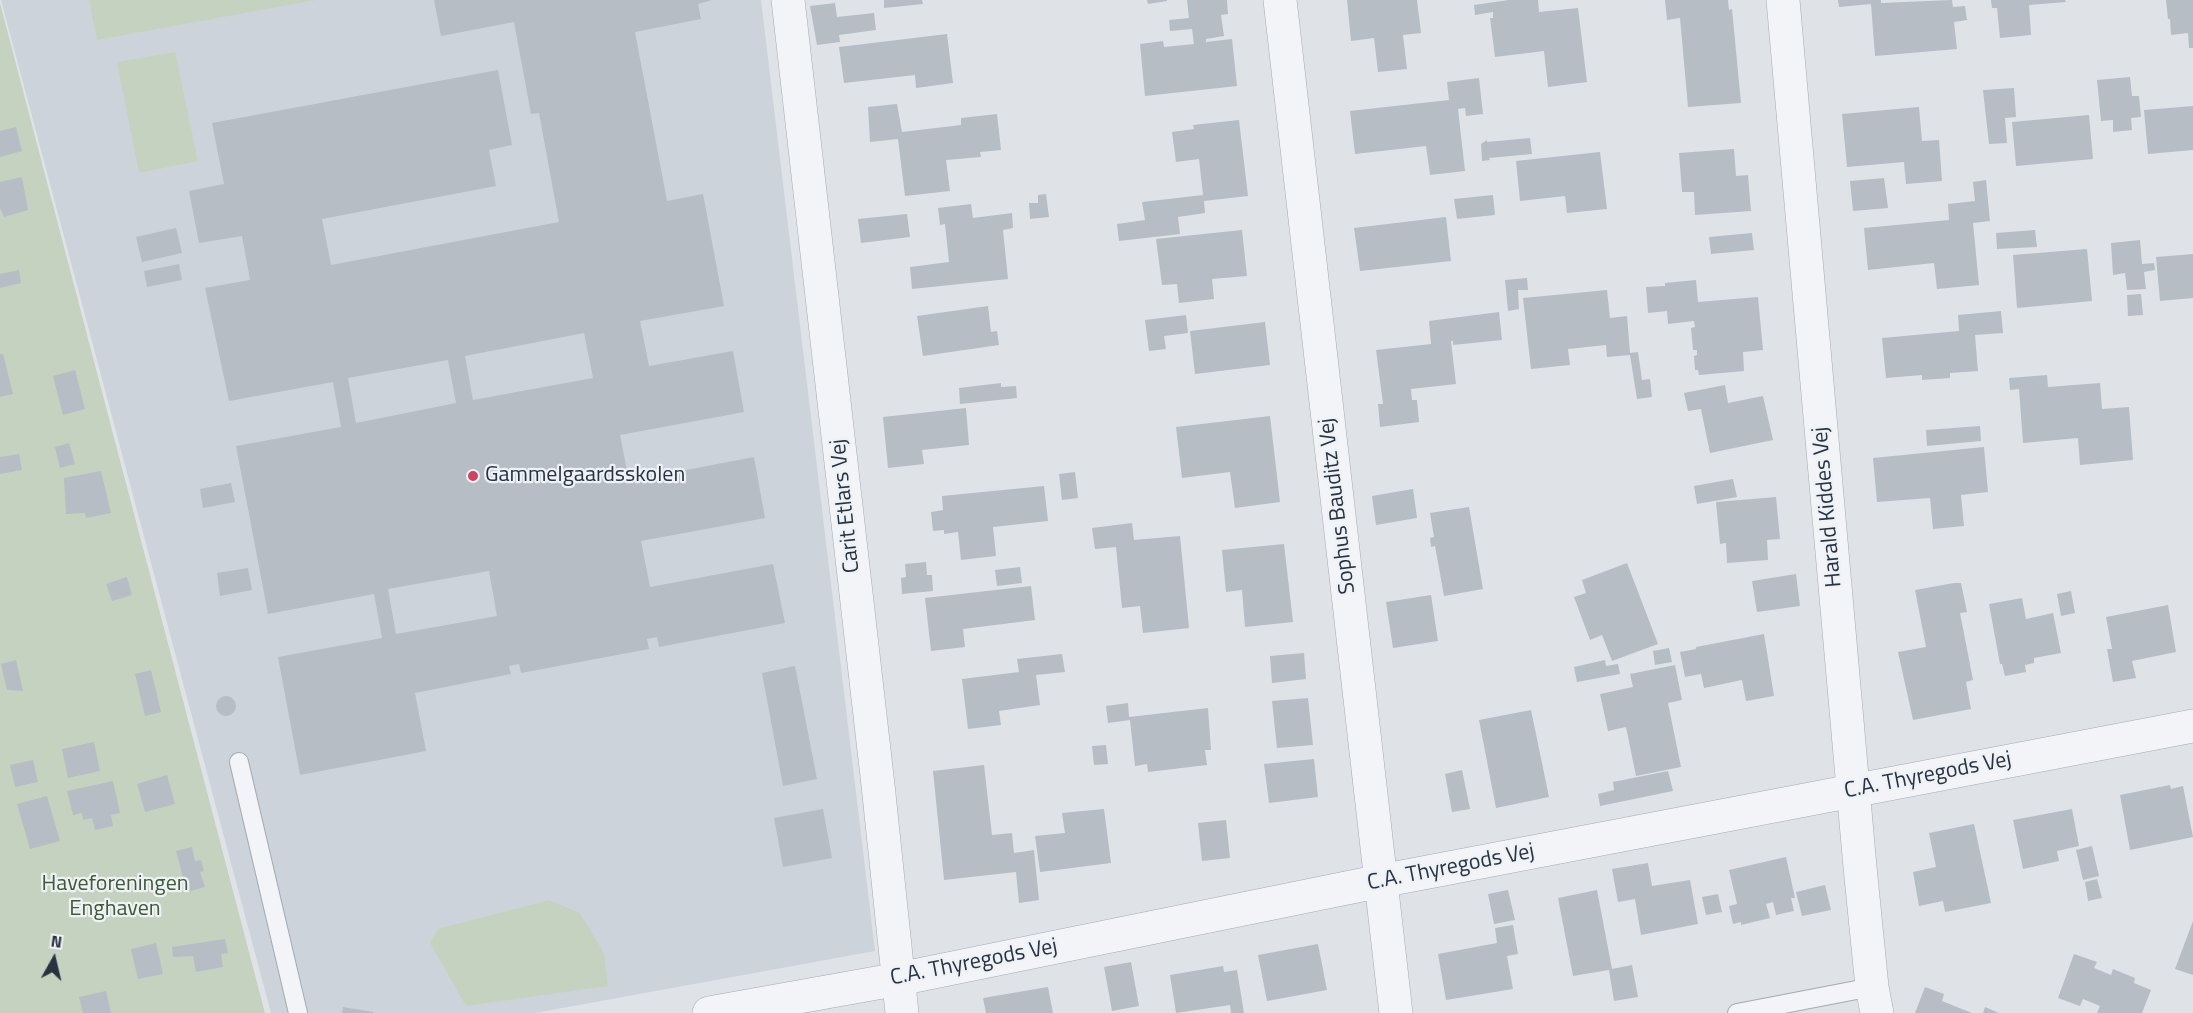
<!DOCTYPE html>
<html>
<head>
<meta charset="utf-8">
<style>
	body { margin:0 }
	#map { position:relative; width:2193px; height:1013px; overflow:hidden; background:#dfe3e8; font-family:"Titillium Web",sans-serif }
	canvas { display:block }
	.north { position:absolute; left:24px; top:929px; width:60px; height:60px; -webkit-text-stroke:4px #eef2f6; paint-order:stroke; rotate:8deg; font-size:16px; font-weight:700; line-height:24px; text-align:center; color:#283240 }
	.north::after { content:''; display:block; margin:auto; width:21px; height:27px; background:#283240; clip-path:polygon(50% 0,100% 100%,50% 72%,0 100%) }
</style>
</head>
<body>
<div id="map">
<canvas width="2193" height="1013"></canvas>
<div class="north">N</div>
</div>
<script>
const context = document.querySelector('canvas').getContext('2d');
context.lineJoin = 'round';
function fill(path, color) { context.fillStyle = color; context.fill(path, 'evenodd'); }
function stroke(path, color, width, dash) { context.strokeStyle = color; context.lineWidth = width; context.lineCap = dash ? 'butt' : 'round'; context.setLineDash(dash || []); context.stroke(path); }
function label(font, color, halo, rows, align = 'center') {
  context.font = font + ' "Titillium Web",sans-serif'; context.lineWidth = 4.5; context.setLineDash([]); context.textBaseline = 'middle'; context.strokeStyle = halo; context.fillStyle = color; for (const [text, x, y, turn = 0] of rows) {
    context.save(); context.translate(x, y); context.rotate((+turn || 0) * Math.PI / 180); context.textAlign = isNaN(turn) ? turn : align; if (halo) context.strokeText(text, 0, 0); context.fillText(text, 0, 0); context.restore();
  }
}
fill(new Path2D(`
	M1,0H761L875,951L535,1013H271Z`), '#cdd3da');
fill(new Path2D(`
	M89,0H316L97,40Z
	M0,3L265,1013H0Z
	M175,52L198,161L139,173L117,62Z
	M549,900L580,913L604,953L608,986L466,1006L430,943L438,929Z`), '#c6d2c0');
fill(new Path2D(`
	M434,0H712L698,4L701,19L635,32L667,201L703,194L724,306L640,321L649,366L733,351L744,412L620,435L629,481L754,457L765,518L641,541L650,587L773,564L785,623L659,647L657,637L647,639L649,649L521,673L519,664L509,666L511,674L415,693L426,751L300,775L278,657L382,638L374,594L268,614L236,446L341,427L333,382L229,401L205,288L250,280L242,236L199,243L189,191L224,184L212,123L498,70L512,145L489,150L496,186L322,219L331,265L559,222L539,113L531,114L514,22L441,36ZM584,333L593,378L473,400L465,356ZM448,360L456,403L356,423L348,378ZM489,571L497,616L396,634L388,589Z
	M884,0H922L923,4L884,8Z
	M1147,0H1167V1L1148,4Z
	M1187,0H1227L1228,14L1221,15L1224,36L1206,39V42L1232,39L1237,86L1145,96L1140,44L1163,41L1164,47L1194,44L1192,29L1170,31L1169,20L1189,18Z
	M1347,0H1417L1421,33L1403,35L1407,69L1378,72L1374,38L1351,41Z
	M1509,0H1538L1539,12L1578,8L1587,82L1548,87L1544,51L1495,57L1490,18H1493V12L1475,15L1474,5Z
	M1665,0H1728L1729,10L1732,9L1741,103L1688,107L1680,18L1667,20Z
	M1838,0H1881V3L1952,0L1953,7L1965,6L1967,20L1954,22L1957,49L1875,56L1871,4L1839,7Z
	M1991,0H2065L2066,2L2029,5L2031,35L2000,38L1997,8H1992Z
	M2166,0H2193V48H2189L2188,33L2171,35L2170,19H2168Z
	M835,3L837,17L874,13L876,30L839,35L840,42L817,45L810,6Z
	M947,34L953,83L916,88L915,75L844,83L839,47Z
	M2130,77L2132,96H2139L2141,117L2131,118L2132,130L2113,132V120L2101,121L2097,80Z
	M1479,78L1483,114L1466,116L1465,108L1458,109L1465,171L1430,175L1426,146L1355,154L1350,111L1449,100L1447,82Z
	M2014,88L2016,117L2005,118L2007,143L1989,144L1983,90Z
	M897,104L902,132L961,125V118L997,114L1001,150L980,152L981,157L946,160L950,191L905,196L898,139L870,142L868,107Z
	M2193,106V150L2148,154L2144,110Z
	M1919,107L1922,141L1939,140L1942,181L1906,184L1904,162L1847,167L1842,114Z
	M2089,115L2093,159L2016,166L2012,122Z
	M1239,120L1248,196L1204,201L1205,213L1178,217L1180,234L1119,241L1117,224L1145,220L1142,202L1203,195L1199,159L1176,162L1172,132L1194,129L1193,125Z
	M16,127L22,151L0,157V131Z
	M1530,138L1532,154L1489,158L1490,160L1482,161L1481,144L1487,140V142Z
	M1734,149L1736,176L1748,175L1751,211L1695,215L1694,192H1682L1679,153Z
	M1600,152L1607,209L1567,213L1565,196L1520,201L1516,161Z
	M22,177L28,210L4,217L0,208V182Z
	M1884,178L1888,208L1853,211L1850,181Z
	M1986,180L1990,221L1973,223L1979,285L1937,289L1934,263L1868,270L1864,228L1949,220L1948,204L1975,201L1973,182Z
	M1046,194L1049,217L1030,219L1029,203H1038V195Z
	M1493,195L1495,215L1457,219L1454,199Z
	M971,204L973,218L1012,213L1013,228L1003,230L1008,279L912,289L910,267L949,262L945,224L940,225L938,208Z
	M907,214L910,237L861,243L858,219Z
	M1446,217L1451,261L1360,271L1354,228Z
	M176,228L182,253L142,262L136,237Z
	M1242,230L1247,276L1212,279L1214,299L1179,303L1177,284L1162,285L1156,239Z
	M2035,230L2037,247L1997,249L1996,233Z
	M1752,233L1754,250L1711,254L1709,237Z
	M2140,240L2142,264L2154,263L2155,270L2144,272L2146,289L2127,290L2125,273L2113,275L2111,243Z
	M2087,249L2092,301L2017,308L2013,255Z
	M2193,254V298L2160,301L2156,257Z
	M179,264L182,280L147,287L144,271Z
	M19,270L21,283L0,288V274Z
	M1527,278L1528,290H1518L1519,309L1508,311L1505,280Z
	M1696,280L1698,302L1758,297L1763,350L1743,352L1744,371L1699,375L1698,370H1695L1694,356L1697,355V350H1693L1691,328L1695,327L1694,321L1668,324L1667,311L1648,313L1646,287L1665,286V283Z
	M1607,290L1610,318L1627,316L1630,353L1638,352L1642,380L1650,379L1652,397L1637,399L1630,355L1607,357L1606,345L1568,349L1570,365L1531,369L1523,298Z
	M2141,294L2143,315L2128,316L2127,295Z
	M988,306L991,332L997,331L999,345L923,356L917,316Z
	M2001,311L2003,333L1975,335L1978,371L1950,373V378L1922,380V375L1886,378L1882,338L1959,331L1958,315Z
	M1499,312L1502,340L1453,345V341H1451L1456,384L1411,389L1412,400H1417L1419,422L1380,427L1378,404H1383L1376,350L1431,344L1429,321Z
	M1186,315L1188,333L1164,336L1166,349L1149,351L1145,320Z
	M1265,322L1270,365L1195,374L1190,331Z
	M0,354H3L13,394L0,397Z
	M75,370L85,409L63,415L53,376Z
	M2047,375L2048,387L2100,383L2102,409L2129,407L2133,460L2080,465L2078,438L2023,443L2019,389L2010,390L2009,378Z
	M1001,383V387L1016,386L1017,398L960,404L959,388Z
	M1725,385L1728,403L1763,396L1773,440L1710,453L1701,409L1688,411L1684,393Z
	M966,408L969,445L922,450L924,464L888,468L883,417Z
	M1270,416L1280,502L1235,508L1230,472L1182,478L1176,427Z
	M1980,426L1981,441L1927,446L1926,430Z
	M69,443L75,464L60,468L55,447Z
	M1984,447L1988,492L1961,495L1964,526L1933,529L1930,498L1877,502L1873,458Z
	M19,454L22,470L0,474V457Z
	M101,471L111,513L86,518L85,513L66,514L64,478Z
	M1075,472L1078,498L1062,500L1059,474Z
	M1733,479L1737,497L1697,504L1694,486Z
	M231,483L235,502L203,508L200,489Z
	M1044,486L1048,521L993,527L996,556L961,560L958,532L944,534V530L933,531L931,512L943,510L942,496Z
	M1413,489L1417,518L1376,525L1372,496Z
	M1776,497L1780,539L1767,540L1768,560L1727,563L1726,543L1720,544L1716,502Z
	M1469,507L1483,589L1444,596L1435,546L1431,547L1430,538L1434,537L1430,513Z
	M1132,523L1134,540L1180,536L1189,628L1143,633L1140,606L1122,608L1116,547L1095,549L1092,528Z
	M1284,544L1293,622L1245,627L1242,590L1226,592L1222,550Z
	M926,562L927,575H932L933,591L902,594L901,578L906,577L905,564Z
	M1627,563L1658,644L1612,661L1602,635L1590,640L1574,597L1586,593L1582,580Z
	M1020,567L1022,583L997,586L995,570Z
	M248,568L252,590L220,596L217,573Z
	M1796,574L1800,606L1757,612L1752,581Z
	M127,577L132,595L112,601L106,584Z
	M1954,583H1961L1967,612L1960,613L1973,680L1966,682L1971,709L1913,720L1898,652L1926,647L1915,590Z
	M1031,586L1035,620L963,629L965,647L931,651L925,598Z
	M2071,591L2075,613L2061,616L2057,594Z
	M1431,595L1438,641L1393,648L1386,602Z
	M2022,598L2026,619L2053,613L2061,653L2034,658V663L2025,665L2026,672L2005,676L2002,664H2000L1989,604Z
	M2168,605L2176,652L2132,661L2136,678L2113,682L2107,649H2112L2106,617Z
	M1764,634L1774,696L1746,701L1742,680L1704,688L1701,674L1685,677L1680,652L1696,649V647Z
	M1669,648L1672,662L1655,665L1653,651Z
	M1304,653L1306,679L1272,683L1270,656Z
	M1062,654L1065,672L1036,675L1040,705L999,711L1001,725L968,729L962,679L1019,672L1017,659Z
	M16,660L23,691L7,690L1,664Z
	M1605,660L1606,666L1618,664L1620,674L1577,682L1574,667Z
	M1675,665L1682,700L1668,703L1681,767L1636,776L1626,727L1608,731L1600,694L1633,687L1630,674Z
	M795,666L817,779L783,786L762,673Z
	M151,670L161,712L145,716L135,674Z
	M216 706a10 10 0 1 1 20 0a10 10 0 1 1-20 0Z
	M1308,698L1313,745L1277,748L1272,701Z
	M1128,703L1129,717L1208,708L1211,750H1205L1207,765L1148,772L1147,764L1135,766L1130,720L1108,723L1106,706Z
	M1531,710L1549,797L1496,808L1479,720Z
	M94,742L100,771L68,778L62,749Z
	M1106,745L1108,764L1094,765L1092,746Z
	M1314,759L1318,797L1269,803L1264,764Z
	M33,760L38,782L15,787L10,765Z
	M984,765L992,835L1012,833L1014,853L1034,850L1039,900L1019,903L1016,872L944,880L933,771Z
	M1462,770L1470,809L1452,812L1445,774Z
	M1668,771L1673,791L1600,806L1598,794L1614,790L1613,782Z
	M167,775L175,804L145,812L137,784Z
	M113,781L120,813L111,815L113,826L95,830L92,818L83,820L82,813L73,815L67,791Z
	M2170,785L2171,789L2183,786L2193,837L2130,850L2120,795Z
	M47,796L60,841L30,849L17,804Z
	M823,809L832,858L783,867L774,818Z
	M1104,809L1111,863L1040,872L1035,836L1065,833L1062,813Z
	M2072,809L2079,846L2057,851L2059,861L2023,869L2013,820Z
	M1226,820L1230,858L1202,861L1198,823Z
	M1974,824L1991,903L1945,912L1943,901L1919,906L1913,872L1936,867L1929,833Z
	M2092,846L2099,876L2083,880L2076,850Z
	M192,847L195,861L201,860L204,871L200,872L205,887L187,892L176,851Z
	M1786,857L1795,898H1791L1794,911L1776,915L1773,902L1766,904L1770,918L1741,925V922L1733,924L1729,906L1737,904L1729,870Z
	M1648,863L1652,886L1690,880L1698,924L1641,935L1635,899L1618,902L1612,869Z
	M2097,879L2102,898L2088,901L2085,882Z
	M1825,885L1831,910L1802,916L1796,892Z
	M1508,890L1515,920L1494,924L1488,894Z
	M1597,890L1612,969L1632,965L1638,997L1614,1001L1609,970L1573,976L1558,898Z
	M1718,894L1722,912L1706,915L1702,897Z
	M2193,921V975L2175,969Z
	M1513,925L1518,954L1507,956L1513,989L1446,1000L1438,954L1497,943L1495,928Z
	M225,939L228,953L221,954L223,967L196,972L193,956L173,957L172,947Z
	M156,943L163,974L138,979L131,949Z
	M1318,944L1327,990L1267,1001L1258,955Z
	M2074,954L2097,962L2094,968L2111,975L2113,969L2135,978L2134,983L2151,990L2142,1013H2097L2100,1006L2083,999L2080,1006L2058,998Z
	M1131,962L1139,1006L1112,1011L1104,967Z
	M1223,966L1224,972L1237,970L1244,1013H1231L1230,1005L1176,1013L1170,975Z
	M1048,987L1053,1013H986L983,998Z
	M1925,987L1944,994L1942,1001L1972,1013H1915Z
	M106,991L111,1013H83L79,997Z
	M343,1007L373,1012V1013H342Z
	M1985,1007L1999,1013H1983Z`), '#b6bdc5');
const service = new Path2D(`
	M239,762L298,1013
	M1737,1013L1872,987`);
const minor = new Path2D(`
	M788,0L878,785L902,1013
	M1280,0L1396,1013
	M1783,0L1860,867L1872,987L1877,1013
	M709,1013L899,979L1381,881L2193,726`);
stroke(service, '#a4aab2', 20);
stroke(minor, '#a4aab2', 34);
stroke(service, '#f2f4f7', 18);
stroke(minor, '#f2f4f7', 33);
for (const [x, y, r, color] of [
	[473,476,6,"#cf4263"]
]) { const dot = new Path2D(); dot.arc(x, y, r, 0, 2 * Math.PI); context.fillStyle = color; context.fill(dot); stroke(dot, '#eef2f6', 2); }
label('22px', '#283240', '#eef2f6', [
	["Gammelgaardsskolen",485,476]
], 'left');
label('22px', '#283240', '#eef2f6', [
	["Carit Etlars Vej",846,506,-96],
	["Sophus Bauditz Vej",1338,506,-97],
	["Harald Kiddes Vej",1828,507,-95],
	["C.A. Thyregods Vej",1928,776,-11],
	["C.A. Thyregods Vej",1451,868,-11],
	["C.A. Thyregods Vej",974,963,-11]
]);
label('22px', '#3f5b35', '#eef2f6', [
	["Haveforeningen",115,885],
	["Enghaven",115,910]
]);
</script>
</body>
</html>
